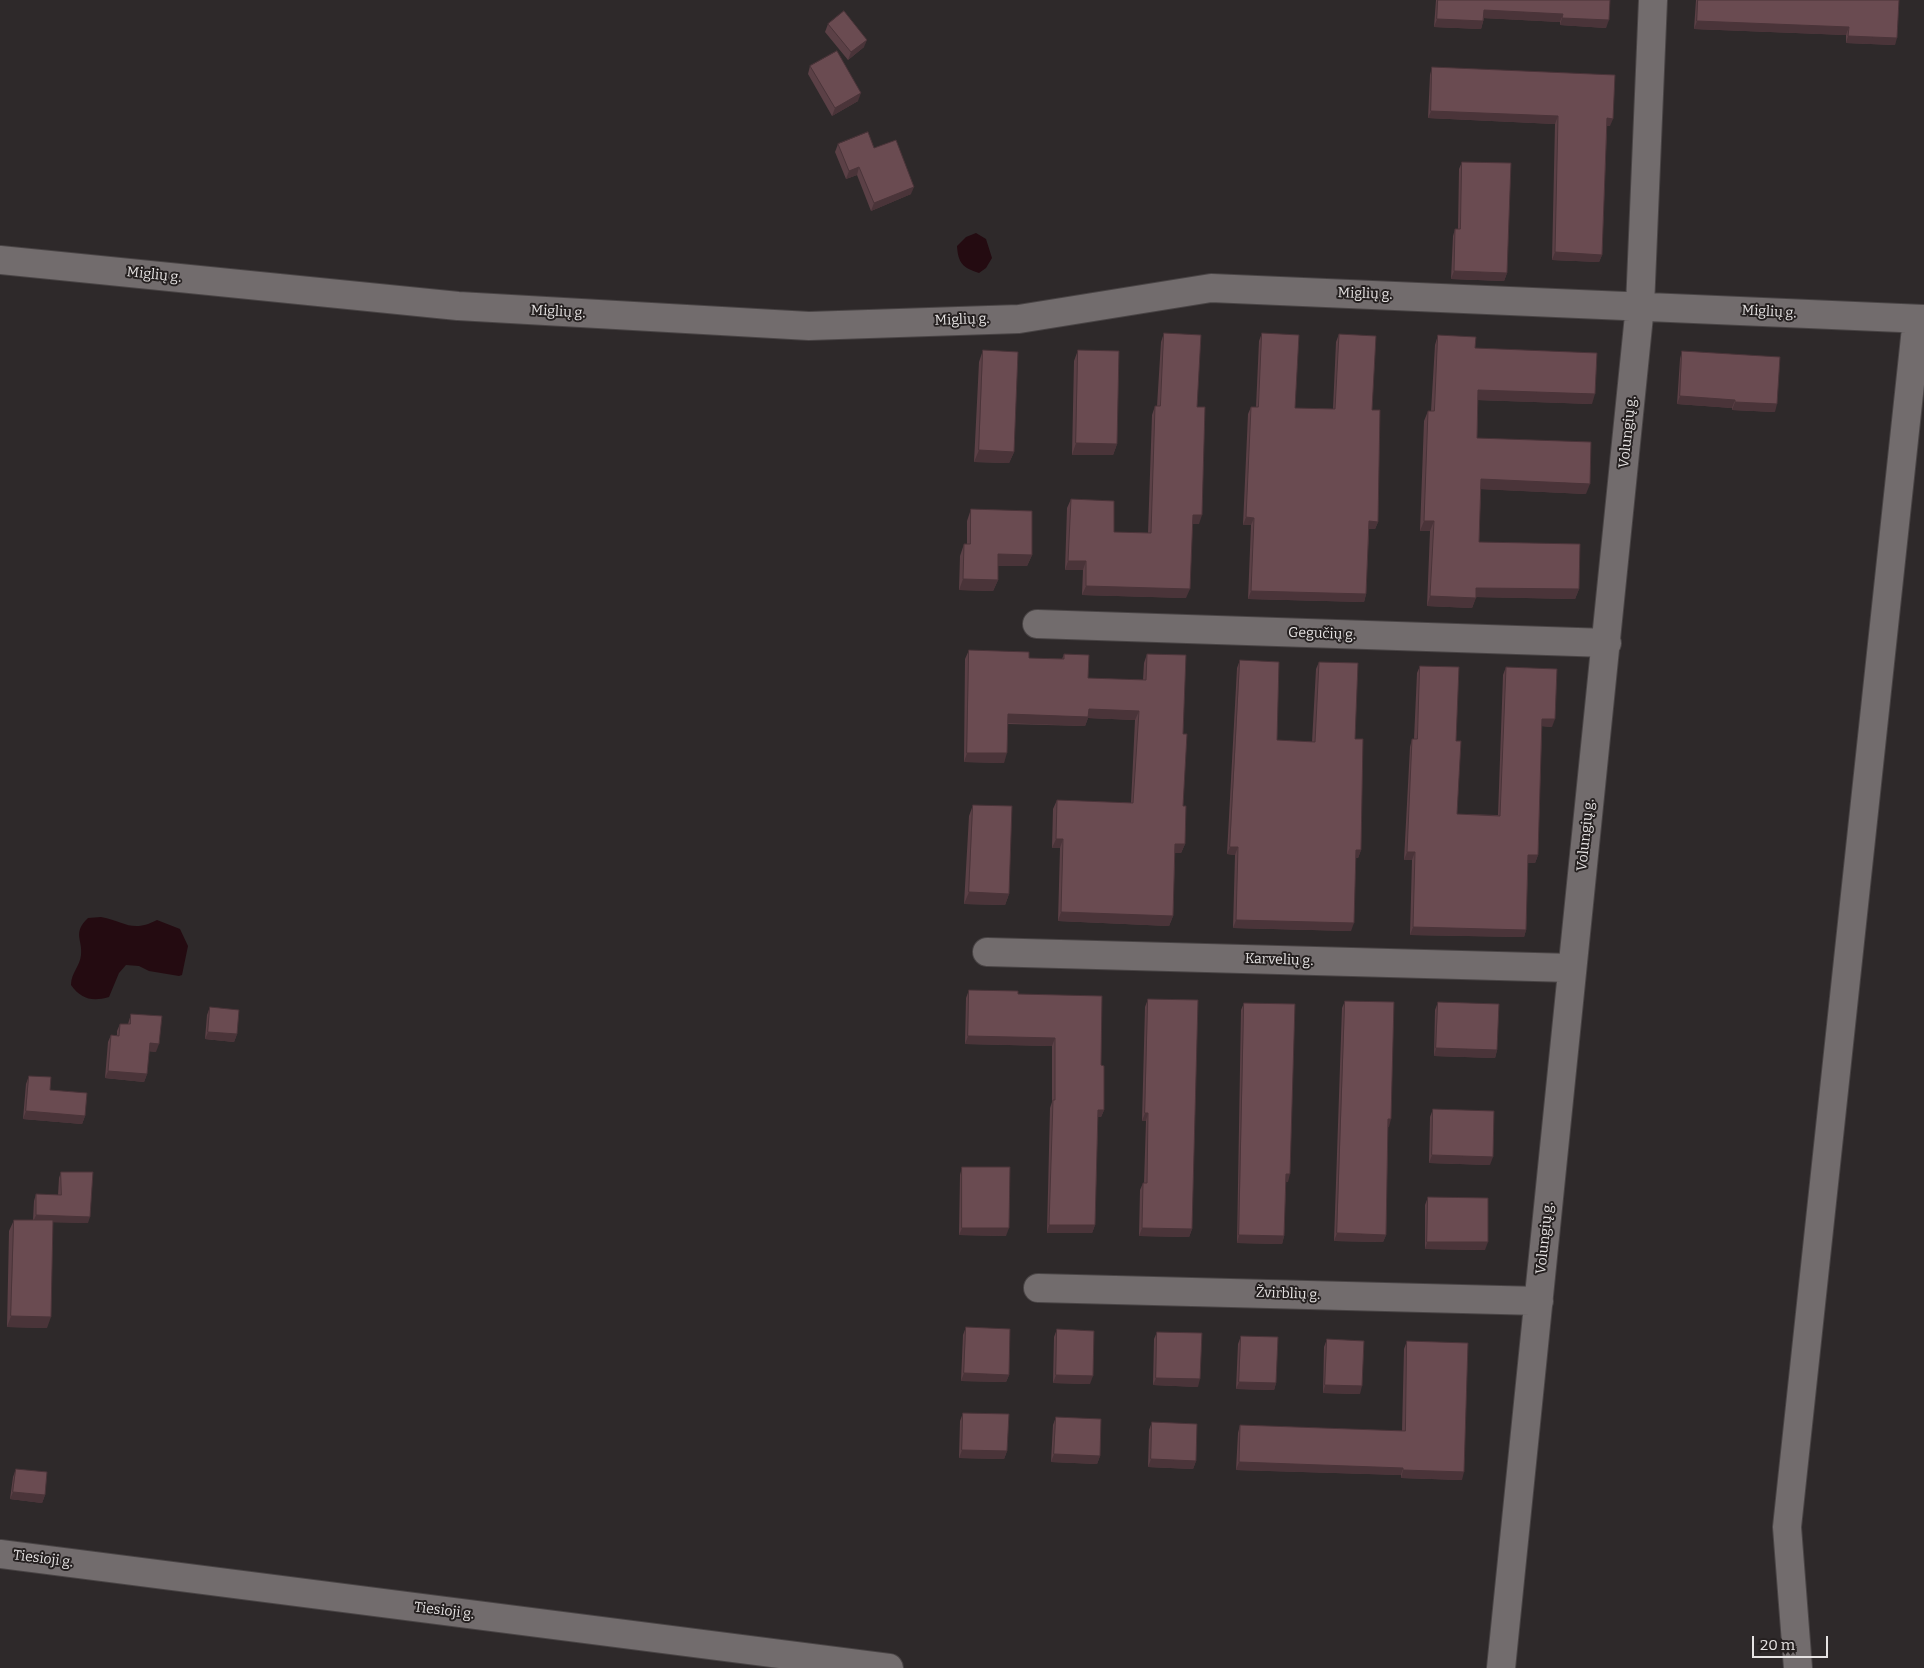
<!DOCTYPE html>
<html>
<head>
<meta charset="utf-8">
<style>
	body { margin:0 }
	#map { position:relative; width:1924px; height:1668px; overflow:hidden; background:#2e292a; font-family:Bitter,serif }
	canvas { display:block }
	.scale { position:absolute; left:1752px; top:1636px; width:76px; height:22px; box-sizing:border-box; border:2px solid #e6e3e3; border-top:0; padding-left:6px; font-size:15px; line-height:18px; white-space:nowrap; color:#e6e3e3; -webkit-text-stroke:4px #252020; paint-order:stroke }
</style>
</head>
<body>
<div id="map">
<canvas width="1924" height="1668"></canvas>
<div class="scale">20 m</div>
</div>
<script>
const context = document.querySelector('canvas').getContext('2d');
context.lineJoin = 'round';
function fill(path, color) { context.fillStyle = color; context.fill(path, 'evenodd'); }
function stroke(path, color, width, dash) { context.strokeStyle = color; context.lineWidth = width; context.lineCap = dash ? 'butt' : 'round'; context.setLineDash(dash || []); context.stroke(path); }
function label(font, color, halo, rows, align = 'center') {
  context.font = font + ' Bitter,serif'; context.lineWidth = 4; context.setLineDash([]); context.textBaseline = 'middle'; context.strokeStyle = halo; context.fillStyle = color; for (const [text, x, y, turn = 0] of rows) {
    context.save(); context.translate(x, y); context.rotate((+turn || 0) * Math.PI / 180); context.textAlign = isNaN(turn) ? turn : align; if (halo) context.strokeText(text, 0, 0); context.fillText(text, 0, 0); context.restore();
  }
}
fill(new Path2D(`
	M976,233L986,239L992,258L986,268L979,273C963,268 958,263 957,246L966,237Z
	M101,917C126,922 132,933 157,920L180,929L188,946L182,975L179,976L149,971L139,966L126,965L119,973L109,997C92,1002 81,999 71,985C71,973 80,966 81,955C83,940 72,933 88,918Z`), '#240b11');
const street = new Path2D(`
	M0,260L458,306L809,326L1019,319L1211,288L1924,319
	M1037,624L1607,643
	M987,952L1571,968
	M1038,1288L1539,1301
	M0,1554L889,1668
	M1501,1668L1640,306L1653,0
	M1798,1668L1787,1527L1917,319`);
stroke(street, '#494445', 30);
stroke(street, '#726c6d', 28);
fill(new Path2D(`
	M1436,0H1610L1606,28L1560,25V22L1484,18L1481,29L1434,27Z
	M1696,0H1899L1895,45L1846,43V35L1694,29Z
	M828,24L864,47L848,60L825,32Z
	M810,66L858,101L832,116L808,74Z
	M1432,67L1610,126H1607L1602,255L1599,262L1552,260L1555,124L1428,118L1430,75Z
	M838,144L874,148L911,194L871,211L857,175L846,179L835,152Z
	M1462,162L1507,273L1504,281L1451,279L1453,236L1455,229H1458L1459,169Z
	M1164,333L1197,407L1199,524H1192L1186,598L1082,595L1083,570H1065L1067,508L1071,499L1114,532L1148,533L1152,415L1155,406H1157L1161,342Z
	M1262,333L1295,408L1333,409L1336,342L1339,334L1372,410L1378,522L1375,529H1369L1366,594L1364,602L1248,599L1251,525H1243L1248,414L1251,407H1256L1259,341Z
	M1438,335L1475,348L1592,404L1478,400L1477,438L1586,494L1481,489L1479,542L1579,589L1575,599L1476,597L1472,608L1427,606L1430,531H1420L1424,421L1428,411H1431L1435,345Z
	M983,350L1014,452L1009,463L974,462L979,362Z
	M1078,350L1117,444L1113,455H1072L1074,361Z
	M1682,351L1775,412L1732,410V408L1677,404L1680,359Z
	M971,509L1032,555L1027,566H998V580L993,591L959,590L960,556L964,544H967V521Z
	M969,650L1029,658L1062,659L1064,654L1088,678L1143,680L1144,663L1147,654L1183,734V806L1185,844L1181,853H1175L1173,916L1169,926L1058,921L1060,848H1052L1053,809L1057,800L1131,803L1135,720L1088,718L1085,726L1008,724L1004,763L964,762L965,659Z
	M1240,660L1277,740L1312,742L1316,669L1319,662L1355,739L1361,850L1358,858H1356L1351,931L1233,928L1235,855L1227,854L1237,668Z
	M1420,666L1456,741L1457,814L1498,815L1503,675L1506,667L1552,727L1542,726L1538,855L1535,863H1528L1526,930L1524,937L1410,935L1412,860H1404L1410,747L1412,739H1414L1417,673Z
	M973,805L1009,894L1005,905L964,904L969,816Z
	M969,990L1018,994L1101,1065L1104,1110L1101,1117H1098L1095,1225L1092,1233H1047L1050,1108L1052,1102V1046L965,1044L966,998Z
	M1148,999L1192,1229L1189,1237L1139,1236L1140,1190L1143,1183H1144L1146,1121H1142L1145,1007Z
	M1345,1001L1389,1127H1388L1386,1235L1383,1242L1334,1241L1342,1008Z
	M1438,1002L1497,1050L1495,1058L1434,1056L1435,1010Z
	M1244,1003L1288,1182H1286L1284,1236L1282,1244L1237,1243L1241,1010Z
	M210,1007L237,1034L234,1042L205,1039L207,1015Z
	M131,1014L156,1052L149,1051L147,1074L144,1082L105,1078L108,1042L111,1035H117V1031L120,1024H128Z
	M29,1076L50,1090L85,1116L82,1124L23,1119L26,1084Z
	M1433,1109L1490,1165L1429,1163L1430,1117Z
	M962,1167L1006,1236L959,1235L960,1175Z
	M61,1172L88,1223L53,1222L47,1328L7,1327L9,1231L14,1220H33L34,1201L36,1194L58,1195L59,1178Z
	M1428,1197L1485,1250L1425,1249V1205Z
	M966,1327L1009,1375L1006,1382L961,1381L963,1335Z
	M1057,1329L1090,1384L1053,1383L1054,1337Z
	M1157,1332L1198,1387L1153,1385L1154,1339Z
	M1241,1336L1276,1383L1274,1390L1236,1389L1238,1344Z
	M1327,1339L1360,1394L1323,1393L1324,1347Z
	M1407,1341L1462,1480L1401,1478V1475L1236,1470L1238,1433L1240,1425L1402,1431L1404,1349Z
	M963,1413L1007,1451L1004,1459L959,1458L960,1421Z
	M1056,1417L1100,1456L1097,1464L1051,1462L1053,1425Z
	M1152,1422L1196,1461L1193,1469L1148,1467L1149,1430Z
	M16,1469L45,1495L42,1503L10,1499L13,1477Z`), '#5b4046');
fill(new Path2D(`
	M1484,10L1563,14L1560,22L1481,18Z
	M1562,18L1609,20L1606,28L1560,25Z
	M1437,19L1483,21L1481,29L1434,27Z
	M1697,21L1849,27L1846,35L1694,29Z
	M1848,36L1897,38L1895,45L1846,43Z
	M867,40L864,47L848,60L851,52Z
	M861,93L858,101L832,116L835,108Z
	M1431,111L1558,116L1555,124L1428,118Z
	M1607,118L1613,119L1610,126H1605Z
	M859,167L857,175L846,179L849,171Z
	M914,187L911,194L871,211L874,203Z
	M1555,252L1602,255L1599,262L1552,260Z
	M1454,271L1507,273L1504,281L1451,279Z
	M1478,390L1595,394L1592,404L1475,400Z
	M1680,396L1735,400L1732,408L1677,404Z
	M1735,402L1777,404L1775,412L1732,410Z
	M1076,443L1117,444L1113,455H1072Z
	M979,450L1014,452L1009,463L974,462Z
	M1481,479L1590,484L1586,494L1477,489Z
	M1193,515H1202L1199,524H1190Z
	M1246,517L1254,518L1251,525H1243Z
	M1369,521L1378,522L1375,529H1367Z
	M1424,521H1434L1430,531H1420Z
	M998,554L1032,555L1027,566H994Z
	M1068,561H1086L1083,570H1065Z
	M963,579L998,580L993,591L959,590Z
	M1086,586L1190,589L1186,598L1082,595Z
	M1476,588L1579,589L1575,599L1473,597Z
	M1251,591L1366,594L1364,602L1248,599Z
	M1430,596L1476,598L1472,608L1427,606Z
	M1089,709L1139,711L1135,720L1088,718L1085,726L1005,723L1008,714Z
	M1542,719H1555L1552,727L1539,726Z
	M967,753H1007L1004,763L964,762Z
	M1056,839H1063L1060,848H1052Z
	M1175,844H1185L1181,853H1172Z
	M1230,847H1238L1235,855L1227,854Z
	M1356,850H1361L1358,858H1353Z
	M1407,852H1415L1412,860H1404Z
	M1528,855H1538L1535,863H1525Z
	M969,892L1009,894L1005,905L964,904Z
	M1061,912L1173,916L1169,926L1058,921Z
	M1236,920L1354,923L1351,931L1233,928Z
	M1413,927L1526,930L1524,937L1410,935Z
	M208,1032L237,1034L234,1042L205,1039Z
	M968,1036L1055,1038L1052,1046L965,1044Z
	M150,1043L159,1044L156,1052L147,1051Z
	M1436,1048L1497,1050L1495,1058L1434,1056Z
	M108,1071L147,1074L144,1082L105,1078Z
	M1098,1110H1104L1101,1117H1095Z
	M26,1111L85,1116L82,1124L23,1119Z
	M1145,1113H1148L1146,1121H1142Z
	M1388,1119H1391L1389,1127H1385Z
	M1432,1155L1493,1157L1490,1165L1429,1163Z
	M1286,1174H1290L1288,1182H1283Z
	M36,1215L90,1217L88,1223L33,1222Z
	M1049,1225H1095L1092,1233H1047Z
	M962,1228H1009L1006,1236L959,1235Z
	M1142,1228L1192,1229L1189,1237L1139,1236Z
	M1337,1233L1386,1235L1383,1242L1334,1241Z
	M1239,1235L1284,1236L1282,1244L1237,1243Z
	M1427,1242H1488L1485,1250L1425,1249Z
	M11,1316L51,1317L47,1328L7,1327Z
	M964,1373L1009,1375L1006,1382L961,1381Z
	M1056,1375L1093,1376L1090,1384L1053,1383Z
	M1156,1378L1200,1379L1198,1387L1153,1385Z
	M1239,1382L1276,1383L1274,1390L1236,1389Z
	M1325,1385L1362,1386L1360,1394L1323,1393Z
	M962,1450L1007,1451L1004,1459L959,1458Z
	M1054,1454L1100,1456L1097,1464L1051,1462Z
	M1151,1459L1196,1461L1193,1469L1148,1467Z
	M1239,1462L1403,1468L1401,1475L1236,1470Z
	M1403,1470L1464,1472L1462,1480L1401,1478Z
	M13,1492L45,1495L42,1503L10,1499Z`), '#4a3439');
const building = new Path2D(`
	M1438,0H1610L1609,20L1562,18L1563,14L1484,10L1483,21L1437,19Z
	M1698,0H1899L1897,38L1848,36L1849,27L1697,21Z
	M844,11L867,40L851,52L828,24Z
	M837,51L861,93L835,108L810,66Z
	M1432,67L1615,75L1613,119L1607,118L1602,255L1555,252L1558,116L1431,111Z
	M868,132L874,148L896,140L914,187L874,203L859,167L849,171L838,144Z
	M1462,162L1511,163L1507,273L1454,271L1455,229H1460Z
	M1164,333L1201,335L1197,407H1205L1202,515H1193L1190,589L1086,586V561H1068L1071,499L1114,501V532L1151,533L1155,406H1160Z
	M1262,333L1299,335L1295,408L1335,409L1339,334L1376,336L1372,410H1380L1378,522L1369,521L1366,594L1251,591L1254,518L1246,517L1251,407H1258Z
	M1438,335L1476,337L1475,348L1597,353L1595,394L1478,390L1477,438L1591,442L1590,484L1481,479L1479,542L1580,544L1579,589L1476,588V598L1430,596L1434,521H1424L1428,411H1434Z
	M983,350L1018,352L1014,452L979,450Z
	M1078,350L1119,351L1117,444L1076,443Z
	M1682,351L1780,357L1777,404L1735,402V400L1680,396Z
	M971,509L1032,511V555L998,554V580L963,579L964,544H970Z
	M969,650L1029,652V658L1064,659V654L1089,655L1088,678L1146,680L1147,654L1186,655L1183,734H1187L1183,806H1186L1185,844H1175L1173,916L1061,912L1063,839H1056L1057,800L1133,803L1139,711L1089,709L1088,717L1008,714L1007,753H967Z
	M1240,660L1279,662L1277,740L1315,742L1319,662L1358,663L1355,739H1363L1361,850H1356L1354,923L1236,920L1238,847H1230Z
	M1420,666L1459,667L1456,741H1461L1457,814L1500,816L1506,667L1557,669L1555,719H1542L1538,855H1528L1526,930L1413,927L1415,852H1407L1412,739H1417Z
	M973,805L1012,806L1009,894L969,892Z
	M969,990L1018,991V994L1102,996L1101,1065L1104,1066V1110H1098L1095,1225H1049L1053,1100H1055V1038L968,1036Z
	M1148,999L1198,1000L1192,1229L1142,1228L1143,1183H1147L1148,1113H1145Z
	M1345,1001L1394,1002L1391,1119H1388L1386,1235L1337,1233Z
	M1438,1002L1499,1004L1497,1050L1436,1048Z
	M1244,1003L1295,1004L1290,1174H1286L1284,1236L1239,1235Z
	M210,1007L239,1010L237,1034L208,1032Z
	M131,1014L162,1016L159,1044L150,1043L147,1074L108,1071L111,1035L119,1036L120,1024H130Z
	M29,1076L51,1077L50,1090L87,1093L85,1116L26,1111Z
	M1433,1109L1494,1111L1493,1157L1432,1155Z
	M962,1167H1010L1009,1228H962Z
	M61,1172H93L90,1217L36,1215V1194L61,1195Z
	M1428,1197L1488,1198V1242H1427Z
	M14,1220H53L51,1317L11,1316Z
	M966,1327L1010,1329L1009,1375L964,1373Z
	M1057,1329L1094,1331L1093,1376L1056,1375Z
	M1157,1332L1202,1333L1200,1379L1156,1378Z
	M1241,1336L1278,1337L1276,1383L1239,1382Z
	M1327,1339L1364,1341L1362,1386L1325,1385Z
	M1407,1341L1468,1343L1464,1472L1403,1470V1468L1239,1462L1240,1425L1405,1431Z
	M963,1413L1009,1414L1007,1451L962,1450Z
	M1056,1417L1101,1419L1100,1456L1054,1454Z
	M1152,1422L1197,1424L1196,1461L1151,1459Z
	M16,1469L47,1472L45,1495L13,1492Z`);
fill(building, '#6a4b51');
stroke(building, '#4a3439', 1);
label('14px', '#e6e3e3', '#252020', [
	["Miglių g.",154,275,6],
	["Miglių g.",1365,294,2],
	["Miglių g.",558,312,3],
	["Miglių g.",1769,312,3],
	["Miglių g.",962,320,-2],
	["Volungių g.",1628,432,-84],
	["Gegučių g.",1322,634,2],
	["Volungių g.",1586,835,-84],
	["Karvelių g.",1279,960,2],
	["Volungių g.",1545,1238,-84],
	["Žvirblių g.",1288,1294,2],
	["Tiesioji g.",43,1559,7],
	["Tiesioji g.",444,1611,7]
]);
</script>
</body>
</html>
